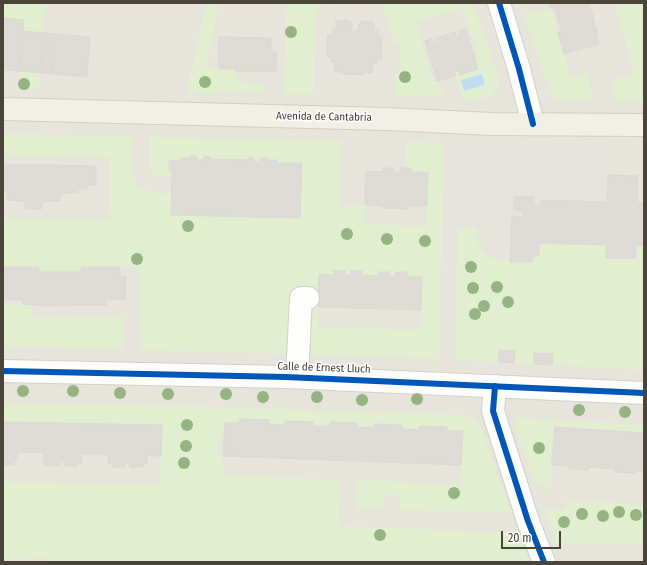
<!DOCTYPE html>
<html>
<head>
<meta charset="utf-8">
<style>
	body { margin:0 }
	#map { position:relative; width:647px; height:565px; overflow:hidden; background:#f4f2ee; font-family:"Fira Sans Condensed",sans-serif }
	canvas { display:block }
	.frame { position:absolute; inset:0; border:4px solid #4b4439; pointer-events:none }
	.scale { position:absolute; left:501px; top:531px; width:60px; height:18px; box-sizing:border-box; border:2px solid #4b4439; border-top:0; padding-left:5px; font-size:12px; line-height:14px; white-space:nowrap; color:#4b4439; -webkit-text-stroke:3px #fff; paint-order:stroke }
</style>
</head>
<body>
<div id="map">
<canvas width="647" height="565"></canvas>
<div class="frame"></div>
<div class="scale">20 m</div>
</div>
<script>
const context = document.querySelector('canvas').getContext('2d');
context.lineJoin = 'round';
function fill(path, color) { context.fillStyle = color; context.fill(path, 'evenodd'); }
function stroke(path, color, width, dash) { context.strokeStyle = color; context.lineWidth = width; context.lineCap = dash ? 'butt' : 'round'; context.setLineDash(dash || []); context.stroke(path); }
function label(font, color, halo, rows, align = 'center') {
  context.font = font + ' "Fira Sans Condensed",sans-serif'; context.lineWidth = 3; context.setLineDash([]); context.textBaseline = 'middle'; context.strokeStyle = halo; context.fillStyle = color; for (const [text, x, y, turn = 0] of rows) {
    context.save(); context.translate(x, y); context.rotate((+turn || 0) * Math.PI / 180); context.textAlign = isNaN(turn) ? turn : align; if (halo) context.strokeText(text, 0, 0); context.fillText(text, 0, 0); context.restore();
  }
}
fill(new Path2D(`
	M3,3H644V562H3Z`), '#e7e4dc');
fill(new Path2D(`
	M3,3H46L44,33L23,31V20L3,18Z
	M206,3H219L206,68L235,69L236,80L266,86L265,93H189L188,86Z
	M270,3H341L340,6L317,5L313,95L284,94L287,3Z
	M382,3H473L499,78C497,103 482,98 463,98L454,72L459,71L460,75L478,69L475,61L479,60L462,8L416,23L434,83L437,81L444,97L395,96V74L399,73L400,44L394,41Z
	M614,3L644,4V102L617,101L609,81L634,73Z
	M551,8L571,77L587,72L594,101L556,99L550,91L524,14Z
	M19,71L40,73L39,89L18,88Z
	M3,134L132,136C131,173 126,193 171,194V215L300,218L301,163H277V160H267V158H261L260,162L254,161V158H248V160L210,159V157L204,156V160H197V156H191V158L180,161L169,160V170H172V176L154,175L151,172L149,164L150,137L341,141L340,206L365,205V224L426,226L428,173L411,172L405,168L407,142L444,143L439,359L304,354L310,307H318V327L421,330V277L407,276V272H396L395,276H390L389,272H379V276L362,275L351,271V275H345V271H334V275L319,274V291H293L291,354L141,350L140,267H82L81,272H39L3,267V218L109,220L110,158L3,156Z
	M458,227L477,228C476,254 486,260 511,260V262H532V256H539V244L606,245V258L635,259L636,246H644V370L455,360Z
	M3,305H32L33,317H124V349L3,347Z
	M3,403L191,406L464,415L475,420L481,428L512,513L400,510V496L385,495L384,510L356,509L357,480L460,484L463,431H447V427L419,426V430L402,429V425L358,427L330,422V426H313V422L286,421L285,425L268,424L269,420L225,423L224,439H217V455H223V475L340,480L338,526L519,532L529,562H48V558L3,560V481L160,484L162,425L3,422Z
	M519,417L644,425V433L555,428L551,488L538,485L533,479L515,429V423Z
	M566,499L644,505V545L555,543L544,510H565Z`), '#e1eecf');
fill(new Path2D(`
	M460,144L608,148L607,202L541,200L540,206H534V197L514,196V210L523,211V217L512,216V228L458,227Z`), '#e6e3df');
fill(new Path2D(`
	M482,74L485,85L464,91L461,80Z`), '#c0ddf1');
const building = new Path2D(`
	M549,3H589L595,24L593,25L596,26L598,34H596L599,44L564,54L558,33L562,32L554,7L551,8Z
	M3,18L24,20L19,71L3,70Z
	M336,20L350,21V23H352V31H358L359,23H361V21L374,22V31H378V36H382V40L381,59L377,58V64L373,63V73H364V75L343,74V72H334L335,62H331V57H327V39L328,34L332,35V29H336Z
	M466,29L478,69L460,75L459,71L454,72L456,76L437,81L425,41L432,39L433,43L437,42L436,38L455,32L456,36L460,35L459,31Z
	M23,31L44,33L40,73L19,71Z
	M44,33L55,34L52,74L40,73Z
	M55,34L90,37L87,77L52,74Z
	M219,37L271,38V52H277L276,72L235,71V69H219Z
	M191,156H197V160H204V156L210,157V159L248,160V158L251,157L254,158V161L260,162V158H267V160H277V163H302L300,218L171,215L172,170L169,171V160L180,161V158H191Z
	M3,164L96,166V185H87V189H78V193H61V201H43L41,209L26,208L24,201L7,200V192H3Z
	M383,168H394V172H400V168H411V172H428L427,206H409V209L383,208V206L365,205L366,171L383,172Z
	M608,175L638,176L637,202L644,203V246H636V258H606V245L539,243V256H533L532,262H510L512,216L523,217V211L514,210V196L534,197V206H540L541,200L607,202Z
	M3,267H39V272H81V267H120V276H126V299L106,300V305L41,306L23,304V300H3Z
	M334,271H345V275H351V271H362V275L379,276V272H390V276H395L396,272H407V276L422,277L421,310L318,307L319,274L334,275Z
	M500,350L515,351L514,363L498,362Z
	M534,353L553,354L552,365L534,364Z
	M240,419L269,420L268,424L285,425V421L313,422V426H330V422L358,423V427L374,428V424L402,425V429L419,430V426L447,427V431H463L461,465L223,456L225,423H240Z
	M3,422L162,425L161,456H147V464H144L142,467H130L129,463H125V467H113L110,463H108V455L94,453V455L82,454V463H79L77,466H65L64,462H60V466H55V465L48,466L45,465V462H43V453L29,452L17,453L16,461H14V464L3,465Z
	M555,427L644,433V471L636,470V473L615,472V469L589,467V470L577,469H568V466L552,465Z`);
fill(building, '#dedbd6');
stroke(building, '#dcd9d4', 1);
const minor = new Path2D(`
	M499,3L519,69L533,124
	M3,371L286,377L644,393
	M297,377L301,298H308
	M495,386L493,411L528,521L544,562`);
const major = new Path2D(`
	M3,109L387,119L492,124L644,125`);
stroke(minor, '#d2d0cb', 24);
stroke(major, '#d6cebb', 24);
stroke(minor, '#fdfdfc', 22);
stroke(major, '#f2efe6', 22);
stroke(new Path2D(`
	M499,3L519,69L533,124
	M3,371L286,377L644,393
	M495,386L493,411L528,521L544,562`), '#0057b8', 6);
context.fillStyle = '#96b382';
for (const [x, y] of [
	[291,32],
	[405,77],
	[205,82],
	[24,84],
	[188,226],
	[347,234],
	[387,239],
	[425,241],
	[137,259],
	[471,267],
	[497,287],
	[473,288],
	[508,302],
	[484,306],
	[475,314],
	[23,391],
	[73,391],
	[120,393],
	[168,394],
	[226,394],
	[263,397],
	[317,397],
	[417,399],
	[362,400],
	[579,410],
	[625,412],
	[187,425],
	[186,446],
	[539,448],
	[184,463],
	[454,493],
	[619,512],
	[582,514],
	[636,515],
	[603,516],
	[564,522],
	[380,535]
]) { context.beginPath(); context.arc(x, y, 6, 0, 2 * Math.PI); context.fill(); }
label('11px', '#4b4439', '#fff', [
	["Avenida de Cantabria",324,117,1],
	["Calle de Ernest Lluch",324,368,2]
]);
</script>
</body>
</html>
